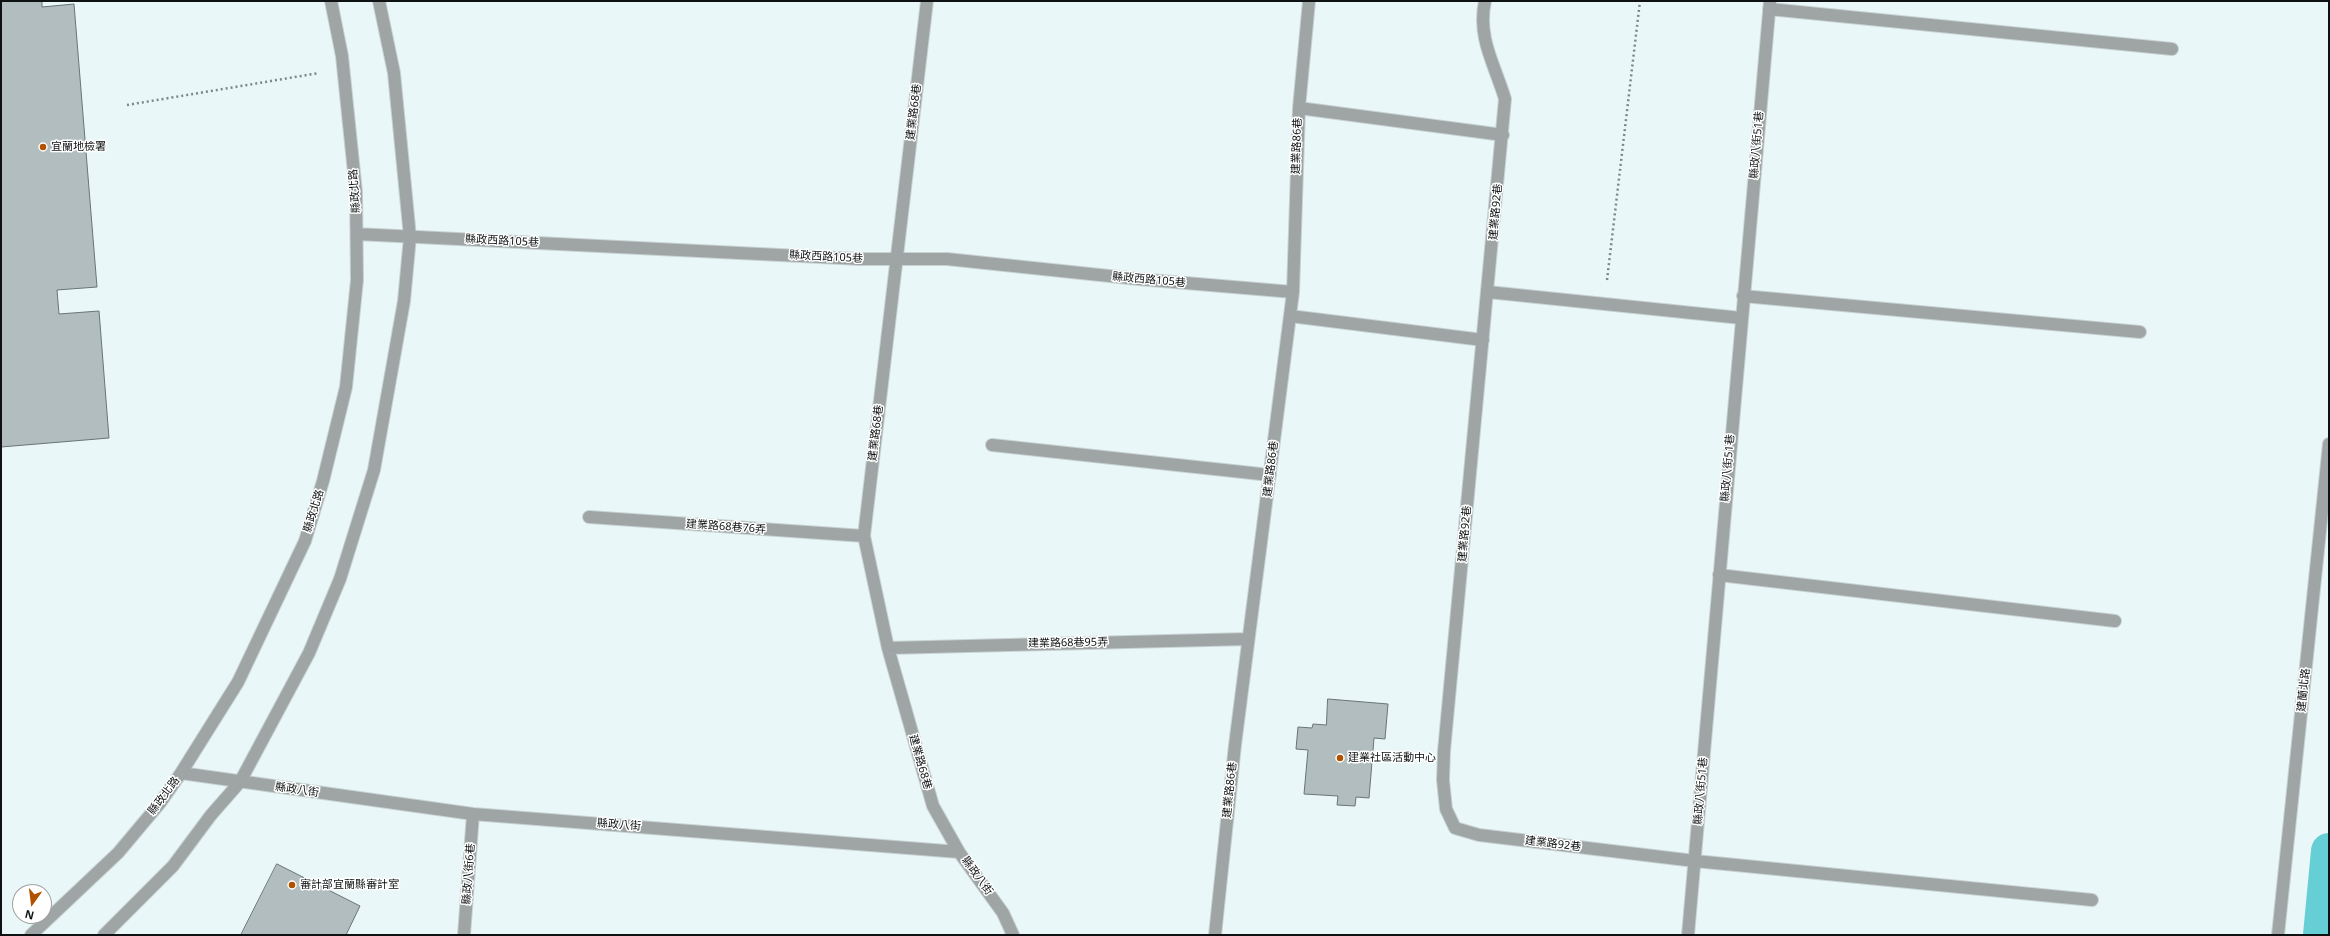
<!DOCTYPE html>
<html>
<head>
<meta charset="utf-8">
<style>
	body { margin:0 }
	#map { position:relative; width:2330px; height:936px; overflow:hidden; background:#eaf7f8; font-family:"Noto Sans",sans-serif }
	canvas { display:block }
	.frame { position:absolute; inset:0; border:2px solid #0e1212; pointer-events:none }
	.north { position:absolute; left:12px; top:884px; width:40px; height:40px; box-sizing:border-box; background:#fff; border:1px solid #9fa0a0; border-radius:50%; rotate:194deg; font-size:11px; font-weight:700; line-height:16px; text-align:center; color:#0e1212 }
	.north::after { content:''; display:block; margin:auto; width:14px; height:18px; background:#b05200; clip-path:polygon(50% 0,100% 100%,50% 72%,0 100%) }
</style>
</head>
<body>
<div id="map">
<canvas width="2330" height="936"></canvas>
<div class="frame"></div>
<div class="north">N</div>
</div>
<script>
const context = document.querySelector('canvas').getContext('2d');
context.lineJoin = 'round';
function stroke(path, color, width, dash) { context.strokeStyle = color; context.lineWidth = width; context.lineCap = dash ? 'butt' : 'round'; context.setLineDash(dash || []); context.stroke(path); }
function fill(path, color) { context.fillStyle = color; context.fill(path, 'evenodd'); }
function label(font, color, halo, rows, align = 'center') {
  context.font = font + ' "Noto Sans","Noto Sans TC",sans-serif'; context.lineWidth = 3; context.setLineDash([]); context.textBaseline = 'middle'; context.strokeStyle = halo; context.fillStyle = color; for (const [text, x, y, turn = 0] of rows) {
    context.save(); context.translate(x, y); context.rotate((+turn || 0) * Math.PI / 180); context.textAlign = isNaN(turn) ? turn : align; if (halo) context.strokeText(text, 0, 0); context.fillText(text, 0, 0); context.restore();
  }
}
stroke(new Path2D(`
	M2321,935L2329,851`), '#66cfd5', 36);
const building = new Path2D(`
	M1,1H42V7L74,4L97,287L57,290L59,314L99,311L109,438L1,447Z
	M1328,699L1388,704L1385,739L1374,738L1369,798L1356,797L1355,806L1337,805L1338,796L1304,794L1308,750L1296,749L1298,727L1312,728L1313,724L1326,725Z
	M277,864L360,906L346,935H241Z`);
fill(building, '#b1bdbe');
stroke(building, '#697475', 1);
const minor = new Path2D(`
	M927,1L864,536L888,648L933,806L959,852
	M1485,1C1477,38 1495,65 1505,99L1444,751L1443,780L1446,809L1455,828L1479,835L1695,861L2092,900
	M1769,9L2172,49
	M1299,108L1503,135
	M357,234L860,259H947L1138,279L1293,292
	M1488,292L1741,318
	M1743,296L2140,332
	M1290,316L1483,340
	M992,445L1270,475
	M589,517L864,536
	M1719,575L2115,621
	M888,648L1248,639
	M181,773L473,814L959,852L1003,913L1013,935
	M31,935L118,853L160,803L181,773L238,682L305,541L323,481L346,387L357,280L356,192L342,56L331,1
	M104,935L173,866L211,815L240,782L309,653L340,579L374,470L404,301L410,237L394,73L379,1
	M464,935L473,814
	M1215,935L1235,745L1293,292L1299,108L1309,1
	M1688,935L1770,1
	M2278,935L2329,444`);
stroke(minor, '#c7d2d3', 14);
stroke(new Path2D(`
	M127,105L319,73
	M1607,280L1640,1`), '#7e8687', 2.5, [2, 3]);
stroke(minor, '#9fa4a4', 12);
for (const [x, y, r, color] of [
	[43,147,4,"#b05200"],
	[1340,758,4,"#b05200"],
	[292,885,4,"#b05200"]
]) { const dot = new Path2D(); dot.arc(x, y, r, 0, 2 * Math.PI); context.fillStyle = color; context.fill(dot); stroke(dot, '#fff', 1.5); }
label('11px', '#0e1212', '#fff', [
	["建業路68巷",914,112,-83],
	["縣政八街51巷",1757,145,-85],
	["建業路86巷",1297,146,-88],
	["縣政北路",355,191,-94],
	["建業路92巷",1496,212,-85],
	["縣政西路105巷",502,241,3],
	["縣政西路105巷",826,257,3],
	["縣政西路105巷",1149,280,5],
	["建業路68巷",876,433,-83],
	["縣政八街51巷",1728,468,-85],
	["建業路86巷",1271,469,-83],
	["縣政北路",314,511,-73],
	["建業路68巷76弄",726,527,4],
	["建業路92巷",1465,534,-85],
	["建業路68巷95弄",1068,643,-1],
	["建蘭北路",2304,690,-84],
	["建業路68巷",920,762,74],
	["縣政八街",297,790,8],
	["建業路86巷",1230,790,-84],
	["縣政八街51巷",1701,791,-85],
	["縣政北路",164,796,-53],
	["縣政八街",619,825,4],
	["建業路92巷",1553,844,7],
	["縣政八街6巷",469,874,-86],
	["縣政八街",977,876,54]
]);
label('11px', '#0e1212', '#fff', [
	["宜蘭地檢署",51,147],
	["建業社區活動中心",1348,758],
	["審計部宜蘭縣審計室",300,885]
], 'left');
</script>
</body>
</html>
